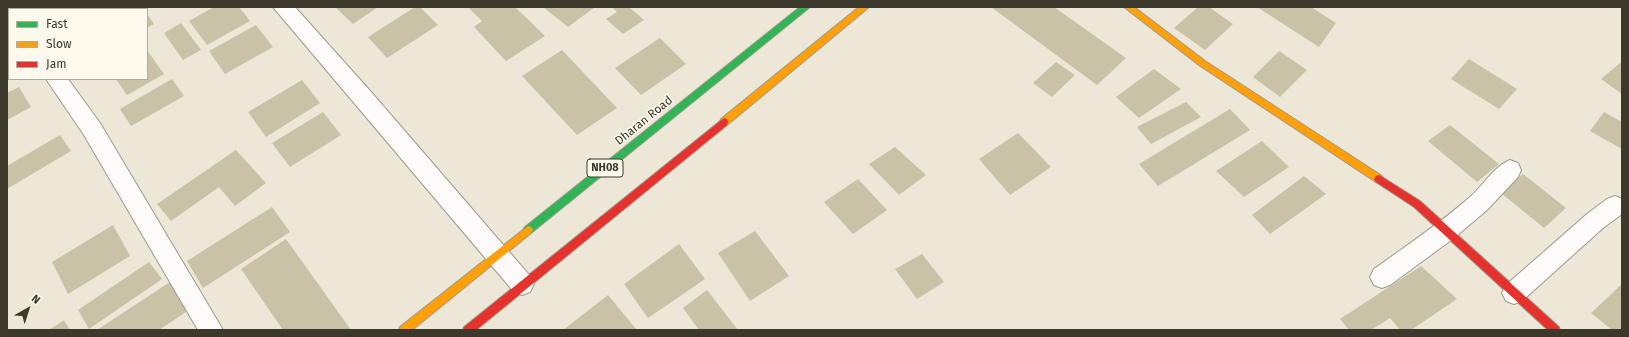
<!DOCTYPE html>
<html>
<head>
<meta charset="utf-8">
<style>
	body { margin:0 }
	#map { position:relative; width:1629px; height:337px; overflow:hidden; background:#ece7d6; font-family:"Fira Sans",sans-serif }
	canvas { display:block }
	.frame { position:absolute; inset:0; border:8px solid #3c382c; pointer-events:none }
	.legend { position:absolute; left:8px; top:8px; width:140px; height:72px; box-sizing:border-box; background:#fdfaed; border:1px solid #b0aca0; margin:0; padding:5px 7px; list-style:none; font-size:12px; color:#3c382c }
	.legend li { display:flex; align-items:center; gap:8px; height:20px }
	.legend b { width:20px; border:1px solid #b0aca0 }
	.north { position:absolute; left:8px; top:289px; width:40px; height:40px; -webkit-text-stroke:3px #fdfaed; paint-order:stroke; rotate:39deg; font-size:11px; font-weight:700; line-height:16px; text-align:center; color:#3c382c }
	.north::after { content:''; display:block; margin:auto; width:14px; height:18px; background:#3c382c; clip-path:polygon(50% 0,100% 100%,50% 72%,0 100%) }
</style>
</head>
<body>
<div id="map">
<canvas width="1629" height="337"></canvas>
<div class="frame"></div>
<ul class="legend">
<li><b style="height:5px;background:#30b455"></b>Fast</li>
<li><b style="height:5px;background:#ff9f0a"></b>Slow</li>
<li><b style="height:5px;background:#e5322d"></b>Jam</li>
</ul>
<div class="north">N</div>
</div>
<script>
const context = document.querySelector('canvas').getContext('2d');
context.lineJoin = 'round';
function fill(path, color) { context.fillStyle = color; context.fill(path, 'evenodd'); }
function stroke(path, color, width, dash) { context.strokeStyle = color; context.lineWidth = width; context.lineCap = dash ? 'butt' : 'round'; context.setLineDash(dash || []); context.stroke(path); }
function label(font, color, halo, rows, align = 'center') {
  context.font = font + ' "Fira Sans",sans-serif'; context.lineWidth = 3; context.setLineDash([]); context.textBaseline = 'middle'; context.strokeStyle = halo; context.fillStyle = color; for (const [text, x, y, turn = 0] of rows) {
    context.save(); context.translate(x, y); context.rotate((+turn || 0) * Math.PI / 180); context.textAlign = isNaN(turn) ? turn : align; if (halo) context.strokeText(text, 0, 0); context.fillText(text, 0, 0); context.restore();
  }
}
fill(new Path2D(`
	M67,7H113L109,9H68Z
	M123,7H142L144,9H120Z
	M214,7H239L250,21L207,45L189,21Z
	M335,7H378L353,24Z
	M415,7H420L438,25L387,58L368,37Z
	M468,7H515L545,36L506,61L474,27L482,21Z
	M543,7H595L568,27Z
	M612,7H629L644,20L623,34L606,19L617,12Z
	M991,7H1054L1126,58L1097,85Z
	M1198,7H1209L1233,24L1205,50L1174,28Z
	M1257,7H1311L1336,23L1319,47Z
	M147,14L154,24L147,28Z
	M181,23L201,50L183,60L164,33Z
	M256,25L273,47L225,74L209,51Z
	M660,38L686,64L641,95L615,68Z
	M147,50L164,74L127,95L116,79H147Z
	M562,50L617,108L577,135L522,76Z
	M1279,51L1307,70L1280,97L1253,77Z
	M1469,59L1517,89L1499,109L1451,79Z
	M1056,62L1075,75L1052,97L1033,83Z
	M1620,63L1622,64V94L1601,79Z
	M1154,69L1181,89L1139,118L1116,97Z
	M172,79L184,96L131,126L120,109Z
	M302,80L320,103L266,137L248,112Z
	M19,87L31,107L7,120V93Z
	M1186,102L1201,117L1151,144L1137,127Z
	M1230,109L1250,130L1158,186L1139,164Z
	M323,112L341,135L290,167L272,143Z
	M1604,112L1622,122V149L1590,131Z
	M1450,125L1499,164L1477,182L1428,141Z
	M1018,133L1051,167L1010,195L979,159Z
	M60,135L71,151L7,189V166Z
	M1262,141L1289,167L1244,197L1216,171Z
	M895,147L926,175L899,195L869,164Z
	M236,150L266,183L235,206L219,187L171,221L157,204Z
	M1523,174L1566,208L1544,228L1501,193Z
	M1304,176L1326,194L1270,234L1252,215Z
	M858,179L887,210L853,234L824,202Z
	M272,207L290,232L203,288L187,261Z
	M113,225L130,256L68,294L52,262Z
	M755,231L789,276L750,301L718,253Z
	M286,239L351,330H283L241,269Z
	M679,244L705,279L648,318L624,284Z
	M922,254L944,282L917,299L895,269Z
	M149,262L162,279L89,329L78,310Z
	M1421,266L1457,299L1411,330H1400L1390,318L1371,330H1349L1340,319Z
	M170,282L189,310L159,330H97Z
	M1622,284V330H1612L1591,313Z
	M707,290L738,330H699L683,308Z
	M608,295L636,329L563,330Z
	M64,320L70,330H49Z`), '#c9c2a6');
const street = new Path2D(`
	M7,7H14L16,9H9V23L7,22Z
	M273,7H295L372,93L530,276L534,284L530,292L522,295L514,292Z
	M46,79H68L100,123L223,330H198L84,135Z
	M1510,160L1518,163L1521,170L1518,177L1487,210L1454,238L1390,285L1382,288L1374,285L1370,277L1374,269C1406,246 1439,224 1470,197C1483,186 1493,167 1510,160Z
	M1615,196L1622,199V214L1603,228L1522,301L1514,304L1506,301L1502,293L1506,285L1587,214L1607,199Z`);
const fast = new Path2D(`
	M800,7H810L531,233L528,234L525,233L523,230L525,227Z`);
const slow = new Path2D(`
	M859,7H869L727,125H721L720,122L721,119Z
	M1124,7H1134L1205,61L1382,176L1384,179L1382,182L1379,183L1376,182L1199,65Z
	M528,226L531,227L533,230L531,233L412,330H399L400,327Z`);
const jam = new Path2D(`
	M724,118L727,119L728,122L727,125L476,330H463L464,327Z
	M1379,175L1420,201L1559,327L1560,330H1548L1414,207L1376,182L1374,179L1376,176Z`);
stroke(street, '#9e9a8d', 2);
stroke(fast, '#9e9a8d', 2);
stroke(slow, '#9e9a8d', 2);
stroke(jam, '#9e9a8d', 2);
fill(street, '#fcfbf9');
fill(fast, '#30b455');
fill(slow, '#ff9f0a');
fill(jam, '#e5322d');
for (const [x, y, w] of [
	[605,168,36]
]) { const box = new Path2D(); box.roundRect(x - w / 2, y - 9, w, 18, 3); context.fillStyle = '#fdfaed'; context.fill(box); stroke(box, '#3c382c', 1); }
label('bold 11px', '#3c382c', null, [
	["NH08",605,168]
]);
label('12px', '#3c382c', '#fdfaed', [
	["Dharan Road",644,121,-39]
]);
</script>
</body>
</html>
